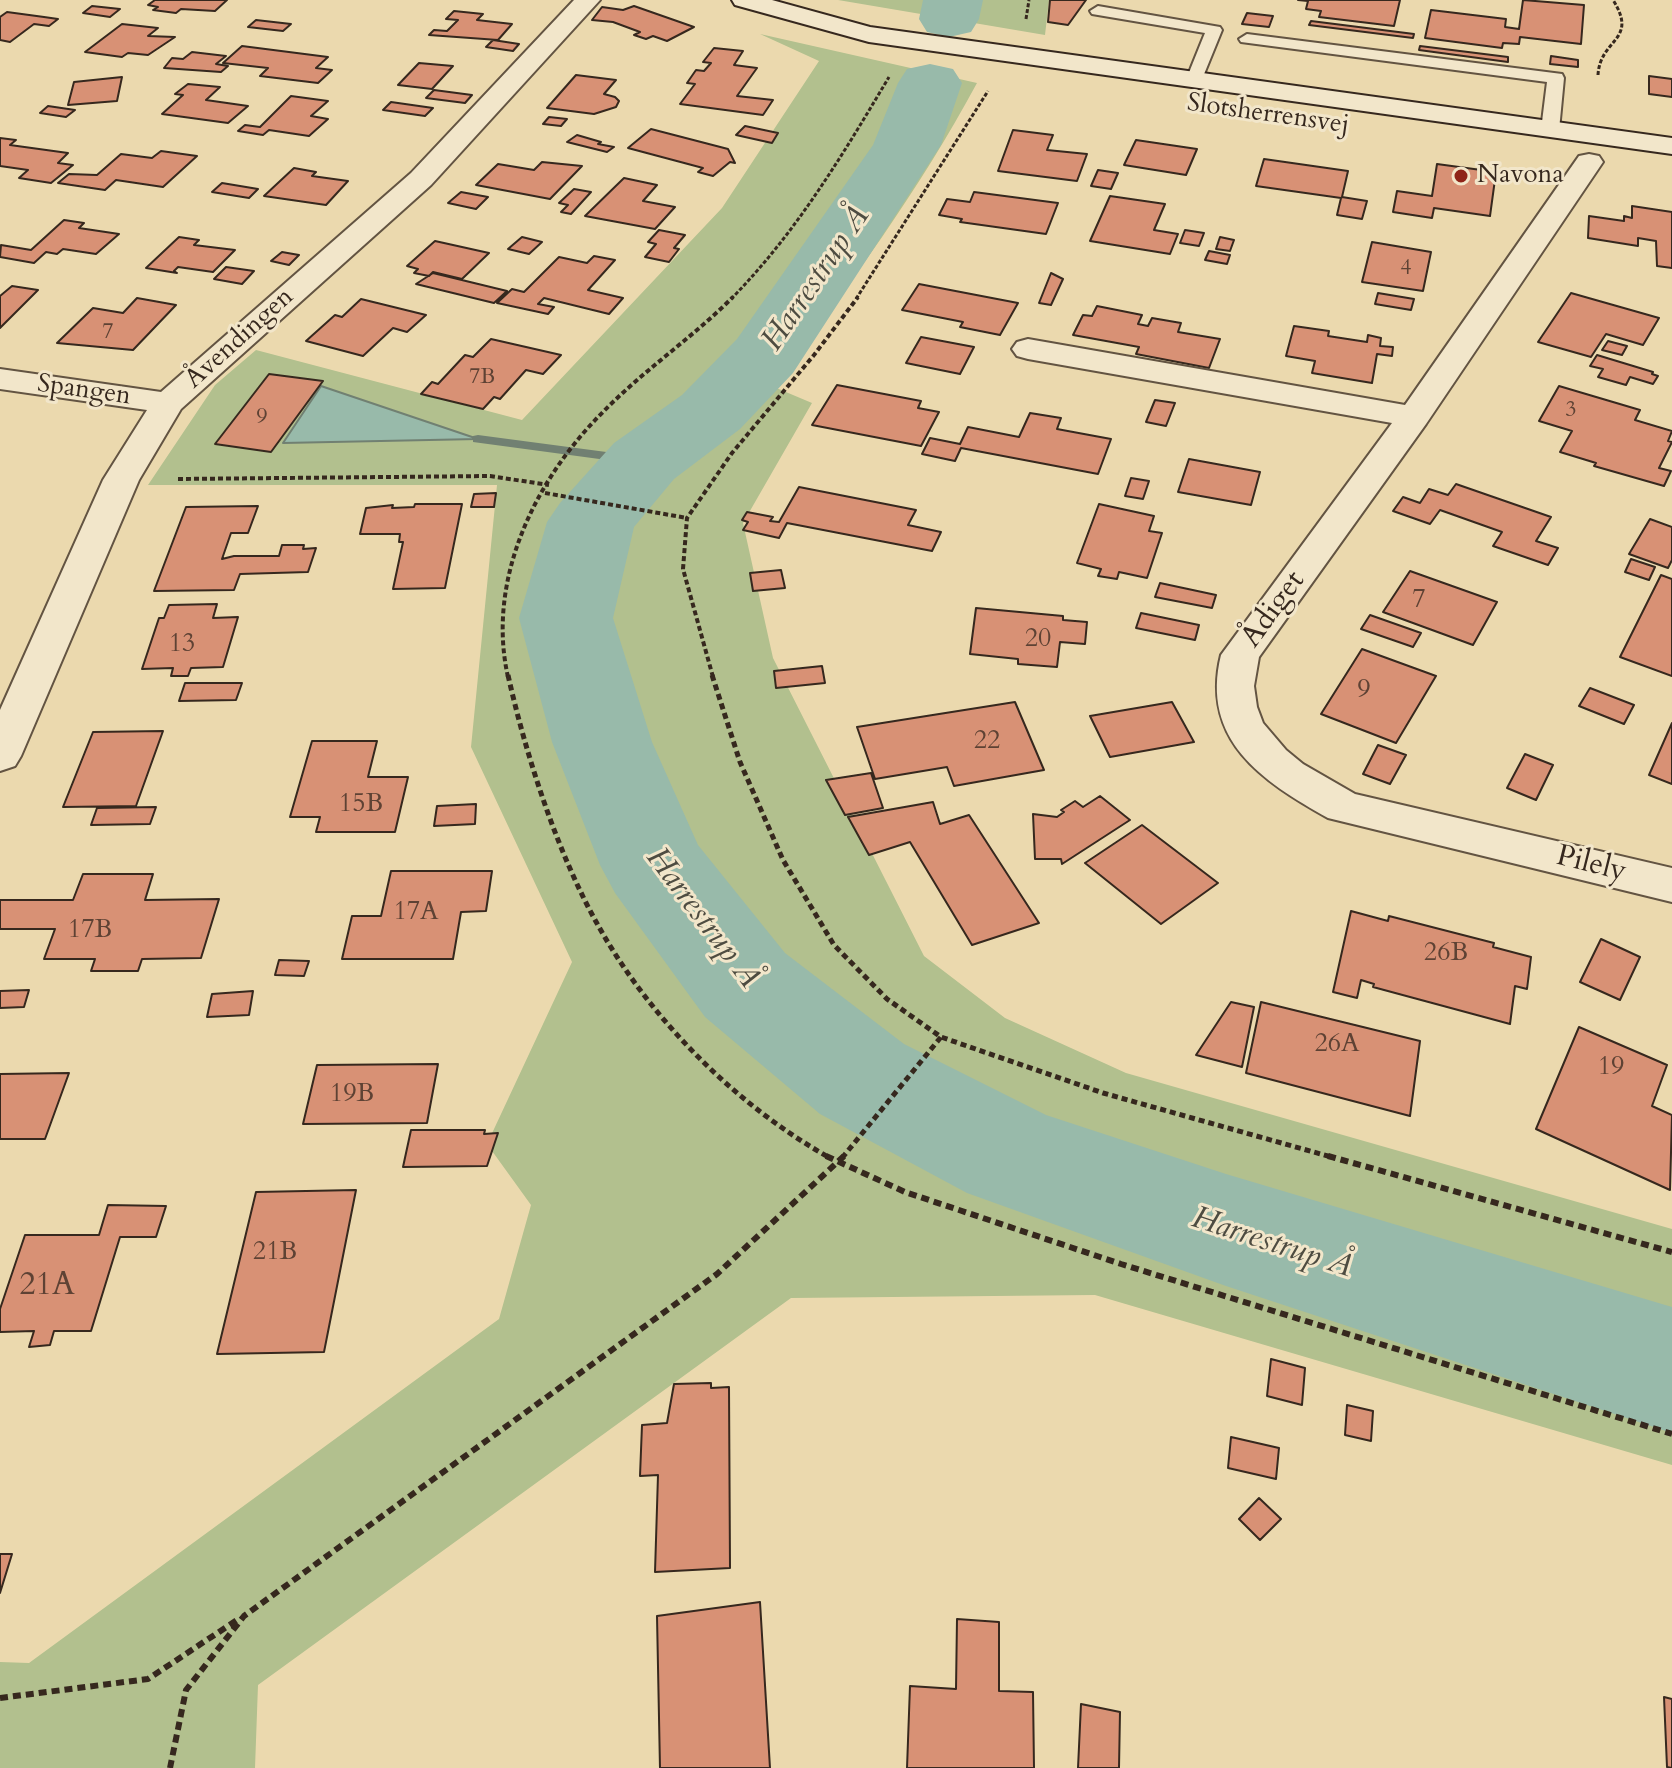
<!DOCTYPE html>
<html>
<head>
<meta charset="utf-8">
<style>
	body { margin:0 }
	canvas { display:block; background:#ebd9ae }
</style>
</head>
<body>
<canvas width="1672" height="1768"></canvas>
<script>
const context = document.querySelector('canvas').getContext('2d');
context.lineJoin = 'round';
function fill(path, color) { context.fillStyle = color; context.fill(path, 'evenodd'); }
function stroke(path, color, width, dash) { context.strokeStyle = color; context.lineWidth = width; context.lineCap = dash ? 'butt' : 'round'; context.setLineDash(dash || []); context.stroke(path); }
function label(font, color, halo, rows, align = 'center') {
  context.font = font + ' Cardo,serif'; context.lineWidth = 6; context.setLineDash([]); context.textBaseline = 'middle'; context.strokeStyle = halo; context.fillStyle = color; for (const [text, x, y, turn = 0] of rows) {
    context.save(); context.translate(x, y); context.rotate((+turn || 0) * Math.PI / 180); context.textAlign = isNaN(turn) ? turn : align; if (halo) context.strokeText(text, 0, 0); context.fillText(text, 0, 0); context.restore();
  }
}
fill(new Path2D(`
	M838,0H1049L1045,35Z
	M760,34L977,83C919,191 847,288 774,387L812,403L743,523L773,658L924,956L1005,1018L1126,1073L1672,1229V1465L1095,1295L791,1298L258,1685L255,1768H0V1662L29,1663L499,1319L531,1205L487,1144L572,962L471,747L497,485H148L215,385L256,350L522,420L722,208L819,61Z`), '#b2c08e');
const water = new Path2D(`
	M321,386L478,439L283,443Z`);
fill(water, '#98baaa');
stroke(water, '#718072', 2);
fill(new Path2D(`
	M478,435L644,457L651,461L644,465L473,442V436Z`), '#718072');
fill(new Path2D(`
	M923,0H983L979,19L971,32L949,37L927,32L919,19Z
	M930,64L953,69L962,83L941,145L793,373L740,429L674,479L634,527L613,618L652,742L698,845L785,953L904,1044L1046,1115L1226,1174L1672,1307V1433L1226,1286L967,1193L820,1114L705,1017L615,893L600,865L552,742L519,618L547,522L560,503L614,443L682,395L737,339L873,145L898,83L907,69Z`), '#98baaa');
const building = new Path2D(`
	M155,0H227L215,11L181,9L176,13L153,10L158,7L148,5Z
	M1050,0H1086L1068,25L1048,22Z
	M1298,0H1400L1394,26L1319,17L1321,11L1306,9L1308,1Z
	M1523,0L1584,5L1581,44L1520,37L1519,44L1503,43L1502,48L1425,38L1431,10L1506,19L1505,27L1519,29Z
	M92,6L120,9L110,17L83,13Z
	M634,6L694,27L667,41L653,36L646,39L634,35L640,32L613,22L592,20L602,7L623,10Z
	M454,11L483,14L477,20L512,24L498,40L429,35L434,30L447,31L458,20L446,19Z
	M7,12L44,17L58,19L49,26L34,24L10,42L0,40V17Z
	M1247,13L1273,16L1269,27L1242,24Z
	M256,20L291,24L283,31L248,27Z
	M1311,21L1414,34L1413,38L1309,25Z
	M122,24L158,28L148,36L175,37L148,55L128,53L122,57L85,52Z
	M493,40L519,44L513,51L486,47Z
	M242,46L328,57L316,68L332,70L318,83L260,76L268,68L223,63Z
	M1420,46L1508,57V62L1419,50Z
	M714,48L743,51L734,65L757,68L737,96L773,100L763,115L680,104L695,84L687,83L696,70L704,71L711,63L703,62Z
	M192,52L226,56L216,64L228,66L221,72L164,68L172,58L183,59Z
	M1551,56L1578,60V67L1550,64Z
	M419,63L453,66L432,89L398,85Z
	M576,75L616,80L604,94L615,97L619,101L616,107L594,114L547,108Z
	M1649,76L1672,79V97L1649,94Z
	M122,77L117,101L68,105L74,82Z
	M188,84L220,87L206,100L248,106L228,123L162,114L183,95L175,94Z
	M434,90L472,95L465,103L426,98Z
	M291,96L328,101L311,116L328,119L309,136L269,130L263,135L238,131L245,125L260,127Z
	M391,102L433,108L425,116L383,110Z
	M48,106L75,110L66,117L40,113Z
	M549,117L567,119L561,126L543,124Z
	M745,126L778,133L772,143L736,135Z
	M651,129L728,149L735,163L730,162L713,176L698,172L703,168L628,148Z
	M1013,130L1053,135L1047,150L1087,154L1077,181L998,171Z
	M577,135L601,142L598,144L614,147L607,152L567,142Z
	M0,138L16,140L10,145L68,153L58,163L73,165L51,183L19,178L28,170L0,166Z
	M1136,140L1197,149L1186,175L1124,165Z
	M161,151L197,156L163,187L116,180L105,190L58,183L69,174L97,175L121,154L152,158Z
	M1264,159L1348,171L1342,197L1367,201L1362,219L1337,215L1341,198L1256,186Z
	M542,162L582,166L550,199L476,185L498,164L534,170Z
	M1437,164L1496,172L1490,216L1434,208L1432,218L1393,212L1397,191L1432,196Z
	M294,168L316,172L312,176L348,181L326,205L264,196Z
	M1098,170L1118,173L1111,189L1091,186Z
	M624,178L657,185L643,201L675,207L655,229L585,216Z
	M222,183L258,189L249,198L212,192Z
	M574,189L591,192L571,214L561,212L568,205L559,203Z
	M461,192L488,197L476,209L448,203Z
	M974,192L1058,203L1046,234L960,222L962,219L939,215L947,199L970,202Z
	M1110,196L1165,204L1154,230L1178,234L1170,254L1090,241Z
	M1632,206L1672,212V268L1657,266L1656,241L1638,238V246L1588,238L1589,216L1624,221V216L1632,218Z
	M64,220L84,223L79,228L119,234L96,254L63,249L57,254L46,252L34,263L0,257L1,245L31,250Z
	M659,230L685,235L674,248L679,249L669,262L645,257L656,244L648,242Z
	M1185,230L1204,233L1199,246L1180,243Z
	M179,237L199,240L194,245L235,250L213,272L178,267L174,271L177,273L146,268Z
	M522,237L542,242L529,254L508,249Z
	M1220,237L1234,240L1230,251L1216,249Z
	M435,241L489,253L462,279L433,272L429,276L414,273L418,269L407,266Z
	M1372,242L1431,252L1423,291L1362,282Z
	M1209,251L1230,255L1227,264L1205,260Z
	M282,252L299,255L289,265L271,261Z
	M594,256L615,260L588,290L623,298L609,314L544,298L538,304L554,307L548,314L497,303L512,289L524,292L559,257L587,263Z
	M226,267L254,271L242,284L214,279Z
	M433,273L507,291L494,303L416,284Z
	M1051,273L1063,279L1051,305L1039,303Z
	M919,284L1018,303L1000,335L960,327L963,322L902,310Z
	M12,286L38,290L0,328V296Z
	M1378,293L1414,299L1411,310L1375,304Z
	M1571,293L1659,318L1643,345L1606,334L1591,357L1538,342Z
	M137,298L176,305L133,350L57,343L93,308L123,313Z
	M361,299L426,315L407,332L393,328L363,356L306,341L335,315L342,317Z
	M1097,306L1142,315L1138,324L1148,326L1152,318L1181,323L1178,332L1220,339L1209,368L1136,354L1139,347L1073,335L1083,315L1092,316Z
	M1294,326L1329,331L1328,336L1367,342L1368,335L1381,338L1380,346L1393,347L1392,356L1377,354L1372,383L1312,373L1315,361L1286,356Z
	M921,337L974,347L960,374L906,363Z
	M491,339L561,355L543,374L526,370L500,399L494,397L483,409L421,394L432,382L438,384L465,355L473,357Z
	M1608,341L1627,346L1622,355L1602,350Z
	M1597,355L1653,372L1652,374L1658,376L1653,384L1630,377L1626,385L1598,377L1603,369L1590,366Z
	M269,374L323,381L271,452L215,444Z
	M837,385L921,401L918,408L939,412L921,446L812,425Z
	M1559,386L1640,410L1635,420L1672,431L1668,441L1672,442L1659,468L1671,471L1664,486L1594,466L1596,463L1560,452L1572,431L1539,421Z
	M1155,400L1175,403L1166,426L1146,422Z
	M1030,413L1061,418L1057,429L1111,439L1098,474L961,448L955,461L922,454L930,438L960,444L968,427L1019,437Z
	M1189,459L1260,472L1251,505L1178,492Z
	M1131,478L1149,481L1143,499L1125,496Z
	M1456,484L1551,517L1536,541L1558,548L1548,565L1493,546L1502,532L1440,510L1430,524L1393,511L1403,497L1420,503L1429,489L1448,495Z
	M799,487L916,510L908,525L941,532L932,551L787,523L779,538L743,530L748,522L742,520L747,512L773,517L770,521L779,522Z
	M496,493L494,507H471L474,494Z
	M415,504H462L445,588L393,589L403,542H399L400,534H360L366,508L393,505L392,508L414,507Z
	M1099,504L1154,516L1149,531L1162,533L1147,578L1119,572L1117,579L1098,576L1101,569L1077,563Z
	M258,506L248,533H231L222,559L234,556H279L282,545H304L303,549L316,548L308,572L240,574L234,590L154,591L186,507Z
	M1650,519L1672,527V560L1668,568L1629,554Z
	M1631,559L1655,567L1649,580L1625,572Z
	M781,570L785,588L753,591L750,573Z
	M1410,571L1497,602L1473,645L1383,612Z
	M1661,575L1672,579V676L1620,657Z
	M1160,583L1216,595L1212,608L1155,597Z
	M217,604L213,618L238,617L223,667L191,668L188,676H171L173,668L142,669L159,618H164L169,605Z
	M976,608L1063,616V620L1087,622L1085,644L1060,642L1057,667L1018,664V659L970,654Z
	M1141,613L1199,625L1195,640L1136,628Z
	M1370,615L1421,633L1413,647L1361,629Z
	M1362,649L1436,676L1396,743L1321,714Z
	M822,666L825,683L776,688L774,671Z
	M185,683H242L236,700L179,701Z
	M1590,688L1634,705L1624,724L1579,706Z
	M1015,702L1044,770L954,786L947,767L875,779L857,727Z
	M1172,702L1194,742L1110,757L1090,716Z
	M1672,723V784L1649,775Z
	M163,731L136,806L63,807L93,732Z
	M312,741H377L368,777H408L395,832H316L320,817H290Z
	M1378,745L1406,755L1390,784L1363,774Z
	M1525,754L1553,765L1536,800L1507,788Z
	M871,773L883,808L845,815L826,780Z
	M1100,796L1130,820L1062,864L1061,859H1035L1033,814L1057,817L1064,812L1061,810L1075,801L1083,807Z
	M933,802L940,824L969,815L1039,923L972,945L910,842L869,855L848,817Z
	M476,804L475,824L434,826L437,806Z
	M156,807L150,824L91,825L97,808Z
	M1142,825L1218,883L1161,924L1085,863Z
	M391,871H492L486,911L461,912L453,959H342L352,916H381Z
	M83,874H153L145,900L219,899L201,958L142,959L138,971H91L95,959H44L55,929H0V900H73Z
	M1351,911L1388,921L1389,916L1494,943L1493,947L1531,957L1527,989L1515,986L1510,1024L1373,987L1374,984L1361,980L1357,998L1333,992Z
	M1601,939L1640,957L1620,1000L1580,982Z
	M279,960L309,961L304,976L275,975Z
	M29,990L24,1007L0,1008V991Z
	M253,991L249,1015L207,1017L212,994Z
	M1231,1002L1254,1007L1242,1067L1196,1055Z
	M1261,1002L1420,1041L1410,1116L1246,1073Z
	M1579,1027L1667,1065L1652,1106L1672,1115L1670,1190L1536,1129Z
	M438,1064L427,1123L303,1124L317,1065Z
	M69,1073L45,1139H0V1074Z
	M411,1130H485L484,1134L498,1133L487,1166L403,1167Z
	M356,1190L324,1352L217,1354L256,1192Z
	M108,1205L166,1206L156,1237H120L91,1331H54L50,1345L29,1347L34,1331L0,1332V1309L25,1235H99Z
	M1271,1359L1305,1368L1302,1405L1267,1396Z
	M711,1383V1388L729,1387L730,1568L655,1572L658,1475L640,1476L642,1425L667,1423L674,1384Z
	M1347,1405L1373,1411L1371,1441L1345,1435Z
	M1231,1437L1279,1448L1276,1479L1228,1468Z
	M1259,1498L1281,1519L1260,1540L1239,1519Z
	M0,1554H12L0,1593Z
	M760,1602L770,1768H660L657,1616Z
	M957,1619L999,1622V1691L1033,1692L1034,1768H907L910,1686L956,1689Z
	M1664,1697L1672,1699V1768L1667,1767Z
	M1081,1704L1120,1712L1119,1768H1078Z`);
fill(building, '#d89175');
stroke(building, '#36281e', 2);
const lane = new Path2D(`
	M1098,6L1220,27L1222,30L1200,84L1194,85L1186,80L1205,33L1092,14L1090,11Z
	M1247,34L1562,74L1564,78L1559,130L1550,135L1541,130L1547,82L1241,42L1239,39Z`);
const street = new Path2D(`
	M574,0H600L431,185L181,409L139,480L21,756L15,766L0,771V710L103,480L147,410L0,389V369L161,392L411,173Z
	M1589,154L1599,156L1603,162L1426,424L1259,657L1254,686L1257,707L1263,723L1286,750L1303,764L1355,794L1672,868V902L1328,818C1262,781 1200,740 1221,655L1392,423L1028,359L1017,356L1012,349L1017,342L1028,339L1405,405L1579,156Z`);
const secondary = new Path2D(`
	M732,0H772L870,27L1672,138V154L869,42L735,5Z`);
stroke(lane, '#635442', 4);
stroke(street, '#635442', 4);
stroke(secondary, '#36281e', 4);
stroke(new Path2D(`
	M1026,19L1029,0
	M1598,75C1600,38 1639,41 1613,0
	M731,299C796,233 842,156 889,77
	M856,299L988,91`), '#36281e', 3, [4, 2]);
stroke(new Path2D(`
	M178,479L490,476L549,485
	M545,493L687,518
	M508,677C486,580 535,479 604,411C644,370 692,338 733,297
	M713,677L683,569L687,518L732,453L814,355L858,297`), '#36281e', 4, [5, 3]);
stroke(new Path2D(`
	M508,675C526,756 558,855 599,927C651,1020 737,1106 830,1158
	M712,675L740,762L783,860L834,945L887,999L941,1037L1103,1093L1335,1158
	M842,1158L941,1037`), '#36281e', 5, [6, 4]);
stroke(new Path2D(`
	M826,1156L905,1192L1121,1264L1672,1434
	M1328,1156L1672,1252
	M0,1698L148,1679L240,1618
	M170,1768L186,1690L244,1616L717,1274L844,1156`), '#36281e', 6, [8, 5]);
fill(lane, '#f2e6ca');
fill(street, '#f2e6ca');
fill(secondary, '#f2e6ca');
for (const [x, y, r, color] of [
	[1461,176,8,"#8f2418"]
]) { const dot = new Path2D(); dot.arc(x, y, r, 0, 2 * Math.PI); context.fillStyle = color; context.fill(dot); stroke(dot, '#f2e6ca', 3); }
label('22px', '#5e4234', null, [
	["4",1406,269],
	["7",108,333],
	["7B",482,378],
	["3",1571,411],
	["9",262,418]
]);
label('26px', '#36281e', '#f2e6ca', [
	["Slotsherrensvej",1268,115,8],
	["Åvendingen",240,339,-42],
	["Spangen",84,391,8]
]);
label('26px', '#36281e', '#f2e6ca', [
	["Navona",1477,176]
], 'left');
label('26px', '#5e4234', null, [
	["7",1419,601],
	["20",1038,640],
	["13",182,645],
	["9",1364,691],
	["22",987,742],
	["15B",361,805],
	["17A",416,913],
	["17B",90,931],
	["26B",1446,954],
	["26A",1337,1045],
	["19",1611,1068],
	["19B",352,1095],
	["21B",275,1253]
]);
label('30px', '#36281e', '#f2e6ca', [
	["Ådiget",1274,610,-54],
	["Pilely",1591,865,14]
]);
label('italic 32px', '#4e4c41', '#f2e6ca', [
	["Harrestrup Å",817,279,-56],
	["Harrestrup Å",702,919,53],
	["Harrestrup Å",1272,1244,18]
]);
label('32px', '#5e4234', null, [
	["21A",47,1287]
]);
</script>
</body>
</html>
